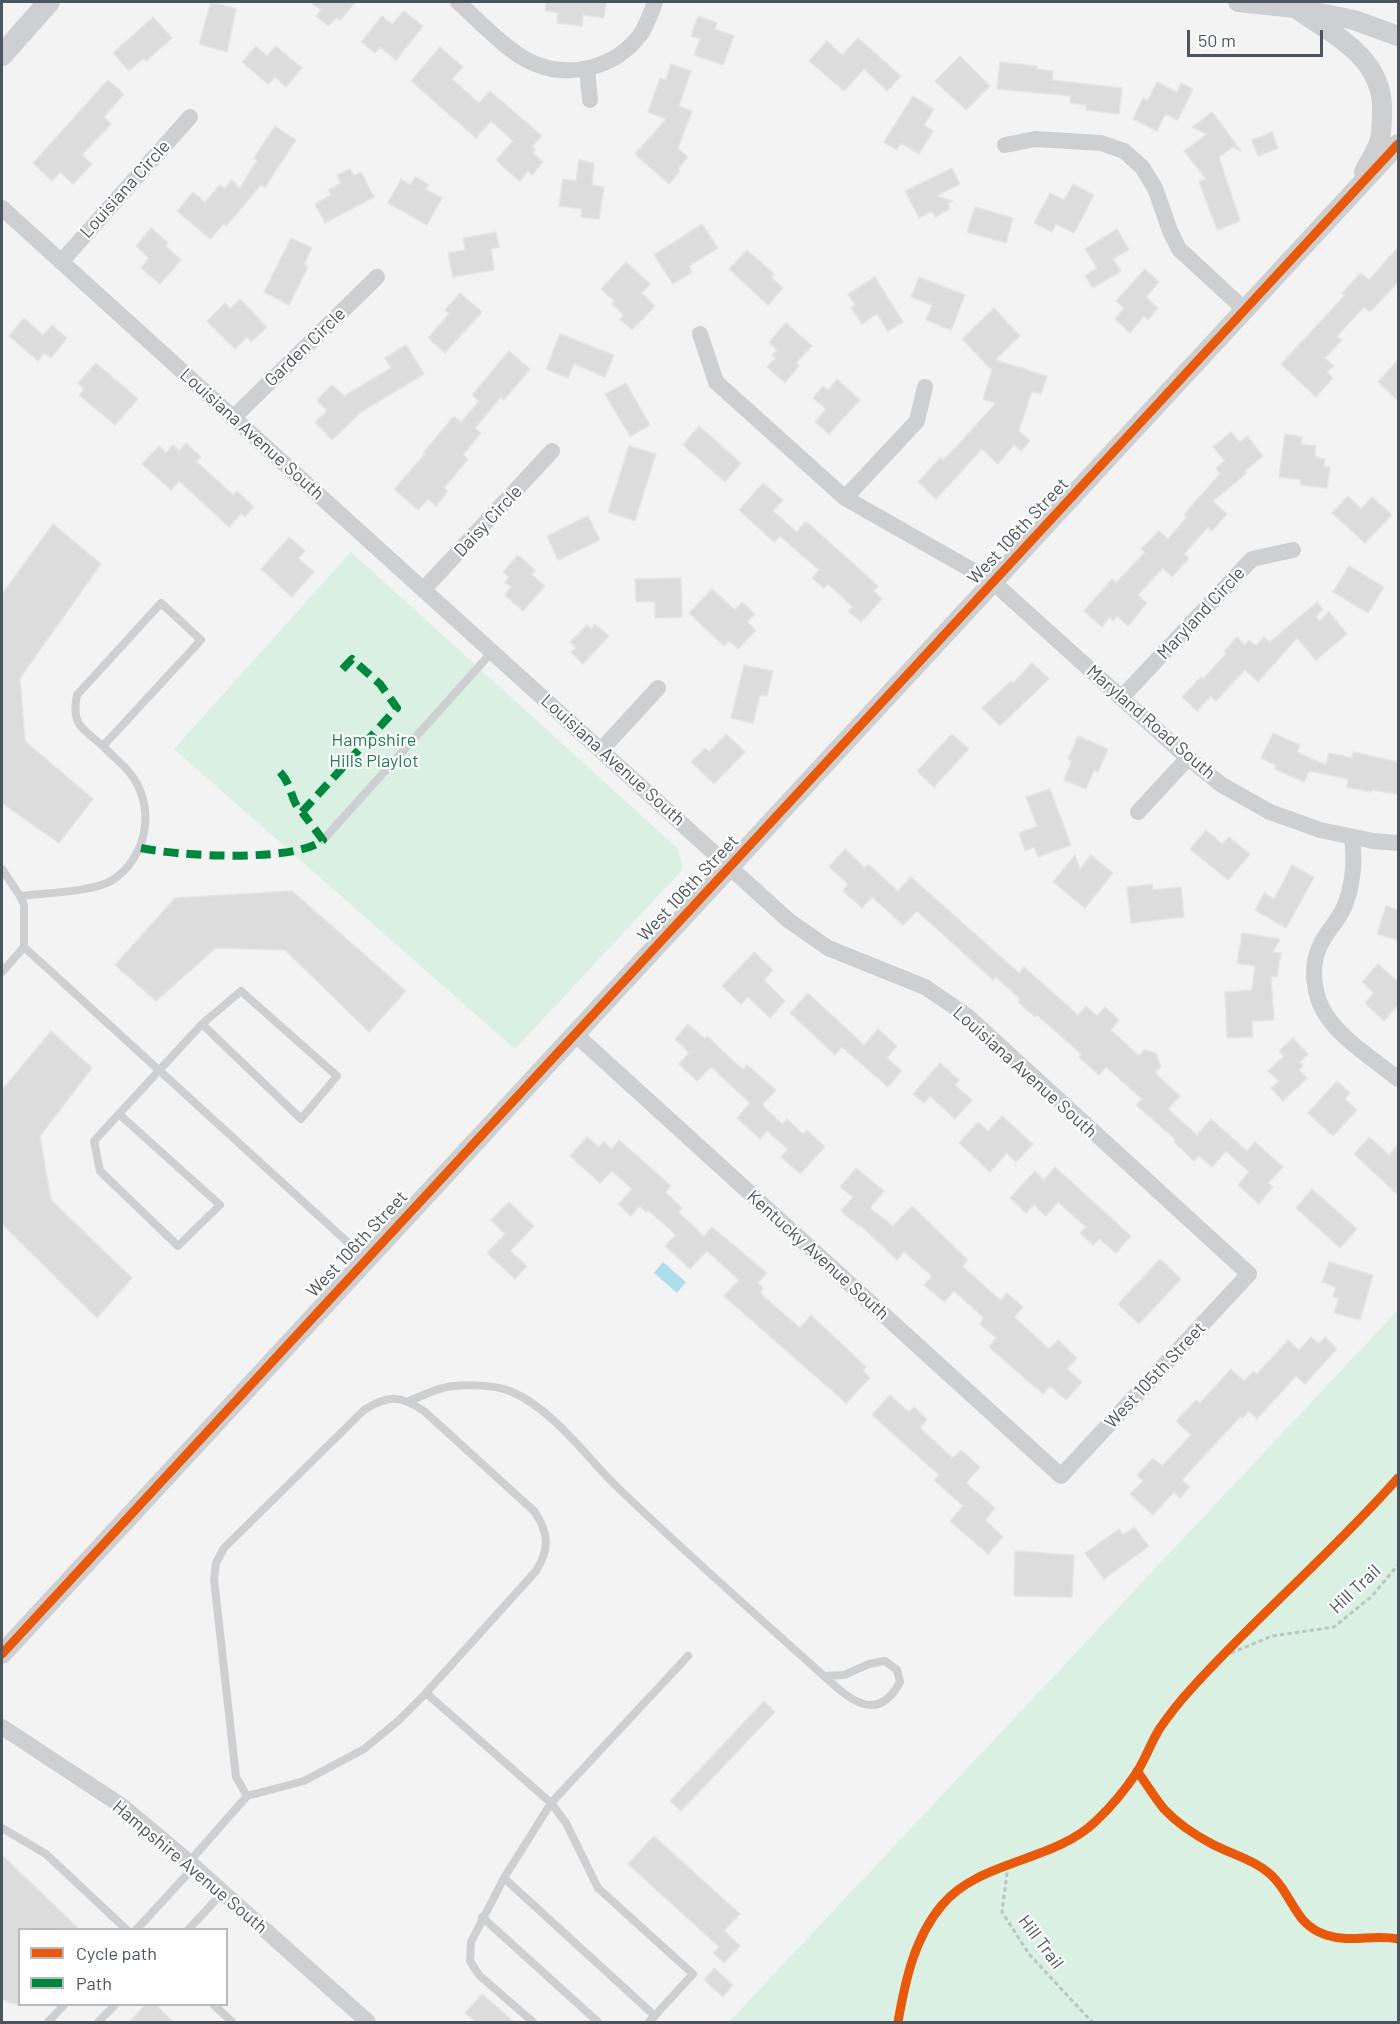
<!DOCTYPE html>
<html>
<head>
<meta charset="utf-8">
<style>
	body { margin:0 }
	#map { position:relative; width:1400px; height:2024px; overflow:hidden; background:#f3f3f3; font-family:Barlow,sans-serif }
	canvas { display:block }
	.frame { position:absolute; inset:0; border:3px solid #4b545f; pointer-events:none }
	.legend { position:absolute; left:18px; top:1928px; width:210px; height:78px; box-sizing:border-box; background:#fff; border:2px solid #b7bbbf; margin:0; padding:8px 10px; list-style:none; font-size:18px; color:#4b545f }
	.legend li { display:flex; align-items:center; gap:12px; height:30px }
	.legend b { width:30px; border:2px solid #b7bbbf }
	.scale { position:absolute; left:1187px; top:30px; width:136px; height:27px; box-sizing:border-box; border:3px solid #4b545f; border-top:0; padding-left:8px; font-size:18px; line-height:21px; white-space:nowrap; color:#4b545f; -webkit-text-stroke:4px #fff; paint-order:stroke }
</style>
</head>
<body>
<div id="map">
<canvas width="1400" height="2024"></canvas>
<div class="frame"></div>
<ul class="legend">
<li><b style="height:8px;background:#e8590c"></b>Cycle path</li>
<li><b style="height:8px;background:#00873e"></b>Path</li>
</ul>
<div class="scale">50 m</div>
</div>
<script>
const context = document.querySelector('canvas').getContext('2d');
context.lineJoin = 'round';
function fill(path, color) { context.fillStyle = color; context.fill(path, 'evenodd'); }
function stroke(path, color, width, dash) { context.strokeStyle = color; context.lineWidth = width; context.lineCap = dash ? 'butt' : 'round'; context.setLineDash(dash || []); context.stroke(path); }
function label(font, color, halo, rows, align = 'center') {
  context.font = font + ' Barlow,sans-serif'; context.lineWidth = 4.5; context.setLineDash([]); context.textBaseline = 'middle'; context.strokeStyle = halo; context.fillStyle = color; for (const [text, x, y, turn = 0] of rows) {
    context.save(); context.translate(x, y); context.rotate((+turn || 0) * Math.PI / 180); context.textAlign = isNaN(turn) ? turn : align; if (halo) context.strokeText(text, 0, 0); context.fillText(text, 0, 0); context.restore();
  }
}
fill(new Path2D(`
	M351,552L678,849L683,869L515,1049L174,749Z
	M1398,1310V2022H729Z`), '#d9f0e3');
fill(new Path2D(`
	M663,1262L686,1282L677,1293L654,1273Z`), '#b0ddeb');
const building = new Path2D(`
	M211,2L236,9L227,52L199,44Z
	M310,2H356L340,20L337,17L328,26L316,16L321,10Z
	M546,2H606L604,18L583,15L582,26L557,23L558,13L545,11Z
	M404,11L423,26L396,60L380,47L375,53L361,42L382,16L392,24Z
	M698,16L717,23L715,29L734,36L723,65L694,55L700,39L691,36Z
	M153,17L172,38L146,61L143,58L129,71L113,53Z
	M858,38L901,76L887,91L864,69L844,91L809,61L827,41L842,55Z
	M256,46L267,56L276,46L302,68L286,87L275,77L268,84L242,62Z
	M440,47L463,67L452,79L479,103L490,91L542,136L532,147L536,150L533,153L543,162L532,175L528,171L520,182L496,160L513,141L491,121L476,138L411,81Z
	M960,56L990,86L966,110L935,81Z
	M1000,62L1037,66L1036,69L1053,71L1052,80L1122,88L1119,114L1086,110V105L1070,103L1071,96L997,89Z
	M671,64L691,71L679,106L692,111L678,148L688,157L678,169L680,171L669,184L635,154L666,119L648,112L660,78L666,80Z
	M108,80L124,94L104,117L111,124L82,155L92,164L73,184L60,172L52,181L33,163Z
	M1157,82L1177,92L1181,83L1193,89L1178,120L1165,114L1157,131L1133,119L1143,98L1148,100Z
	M913,96L934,109L924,125L933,131L919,154L901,143L897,150L884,142Z
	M1212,112L1241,151L1233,147L1219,157L1240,221L1217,230L1199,182L1206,179L1184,151L1207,134L1192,127Z
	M275,126L296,140L265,187L261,185L226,226L224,224L210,239L177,211L193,192L205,202L220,185L225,188L232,180L240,188L257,160L254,158Z
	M1272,132L1278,148L1258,156L1252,140Z
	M579,160L594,163L592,185L604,187L599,219L581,217L582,209L559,206L563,179L576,181Z
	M952,168L960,184L936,196L953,201L948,203L950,209L935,217L932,211L919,218L905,191Z
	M350,169L354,176L361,172L374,197L325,223L315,204L331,195L328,190L341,183L337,175Z
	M415,177L429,185L426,189L442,198L427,225L388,203L401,179L410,185Z
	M1073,184L1094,195L1074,233L1056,224L1052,232L1034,223L1050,193L1064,200Z
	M975,207L1013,218L1006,243L967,232Z
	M702,224L718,248L689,266L692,272L673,284L654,255Z
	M151,228L168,243L166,246L181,260L160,284L141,268L149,258L136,246Z
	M1117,229L1129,249L1113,259L1121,271L1093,288L1085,276L1097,268L1085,249Z
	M496,232L499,247L491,249L494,270L453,277L448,253L465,250L463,238Z
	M291,238L312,248L304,265L308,267L289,305L264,292Z
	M1398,247V282L1370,312L1364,307L1337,336L1342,340L1325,358L1334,366L1327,372L1333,378L1316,397L1281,364L1345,295L1342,293L1361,273L1369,280Z
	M747,250L774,274L771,277L783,288L768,305L729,269Z
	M626,262L650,284L642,293L655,306L632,330L620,319L624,315L612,304L614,301L601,289Z
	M1145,269L1159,282L1146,297L1158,308L1148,320L1144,316L1130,333L1115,319L1124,308L1116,301Z
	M875,277L903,322L888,331L877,314L862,324L851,308L855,305L848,294Z
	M919,277L965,295L951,330L926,320L932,305L911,297Z
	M460,293L482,312L445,353L428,338L449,314L445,310Z
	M240,299L267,327L251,342L247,337L235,349L207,321L225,303L230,309Z
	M994,308L1020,336L995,360L1047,376L1041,394L1032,391L1019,431L1030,441L1021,451L1014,445L998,464L982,449L936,499L918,482L941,457L943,460L957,446L996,403L983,399L992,370L962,339Z
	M24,318L43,335L52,325L67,338L51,358L44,353L38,361L9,336Z
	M786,323L812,346L796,363L799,366L785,383L767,367L776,358L772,355L777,350L769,342Z
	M560,334L614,355L605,377L574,364L568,378L546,369Z
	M406,345L424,374L361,412L332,440L315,422L327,411L317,400L332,385L344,396L391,368L385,358Z
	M509,351L530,369L504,400L501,397L475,428L481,433L463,455L468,459L444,488L448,491L436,506L428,499L418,510L394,489L425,454L423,453L454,416L461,422L479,401L472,395Z
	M1398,360V401L1378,382Z
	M96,363L138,399L115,425L79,395L84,389L78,383Z
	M837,379L860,400L829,434L815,422L826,409L813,398L823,386L828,390Z
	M626,383L650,425L630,436L605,394Z
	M699,426L741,463L725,482L683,445Z
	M1231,432L1240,442L1247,436L1263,456L1245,471L1247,473L1213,501L1227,514L1212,531L1208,527L1184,554L1189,558L1172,577L1163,568L1138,595L1147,603L1128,626L1117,616L1113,621L1110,617L1102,627L1084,611L1112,579L1116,583L1145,552L1141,549L1159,531L1168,539L1187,517L1184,514L1220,474L1216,468L1225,461L1213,447Z
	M1285,434L1302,437L1301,444L1316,446L1315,457L1325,459L1324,466L1330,467L1327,488L1300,485L1301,480L1279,477Z
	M186,443L201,457L196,461L233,495L237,491L254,507L245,517L241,514L229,527L179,481L171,490L142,464L159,446L166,453L173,445L179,451Z
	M629,446L656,454L635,521L608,512Z
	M763,483L783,500L773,511L797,532L806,521L878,586L874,591L882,599L861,622L848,611L853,607L828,584L824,588L812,578L819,570L780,536L774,542L739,510Z
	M1348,496L1361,509L1372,497L1392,515L1365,543L1332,513Z
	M588,516L600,540L558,560L547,536Z
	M53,524L101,564L20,678L25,741L93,799L59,843L2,803V594Z
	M289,537L305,551L298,558L314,572L292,597L261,569Z
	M518,555L536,571L531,574L545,586L523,611L505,595L511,587L505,582L509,577L503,572Z
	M1349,566L1384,587L1368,613L1333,592Z
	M681,578L682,617L655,618V601L636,602L635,579Z
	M712,589L735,610L742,602L755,614L747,622L756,630L738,649L729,641L724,646L689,613Z
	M1317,602L1323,609L1316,617L1319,621L1329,612L1347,634L1316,660L1297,638L1258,682L1245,670L1216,701L1211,696L1197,711L1182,697L1201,677L1203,679L1226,654L1224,651L1237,637L1245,645L1249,640L1256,646L1264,637L1270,642Z
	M595,624L609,636L583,664L571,652L576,648L570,642L587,625L591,629Z
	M1032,663L1049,679L1000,726L982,708L1011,681L1013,683Z
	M744,665L773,671L767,696L760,695L753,723L731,718Z
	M1273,733L1300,745L1297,752L1326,765L1329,753L1352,758L1353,752L1398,762V794L1372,790L1371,792L1347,787L1348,779L1309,771L1304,782L1275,769L1276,765L1261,758Z
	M726,734L745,752L714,784L691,762L705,748L709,752Z
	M952,734L969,749L934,787L917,771Z
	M1078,736L1108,749L1098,772L1094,770L1086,789L1064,780L1072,761L1068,759Z
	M1050,789L1071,845L1038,857L1034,847L1025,851L1019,833L1037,826L1026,797Z
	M1206,830L1222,844L1229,837L1250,854L1228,880L1190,849Z
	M845,849L865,868L868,864L898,891L911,877L1019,973L1024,967L1078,1015L1086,1006L1097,1016L1105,1007L1119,1020L1111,1030L1139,1056L1144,1050L1156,1053L1161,1067L1155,1073L1180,1096L1168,1109L1197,1135L1211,1119L1247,1151L1255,1142L1283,1167L1268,1183L1273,1187L1259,1204L1238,1185L1249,1172L1226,1151L1212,1167L1199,1156L1194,1161L1174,1142L1176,1140L1136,1105L1142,1099L1106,1067L1099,1075L1079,1057L1081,1054L1037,1015L1035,1017L1018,1002L1020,999L996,977L993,980L917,911L903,925L872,897L862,908L843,891L848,884L829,867Z
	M1075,855L1080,869L1091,855L1113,873L1085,908L1053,882Z
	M1292,865L1314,877L1286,928L1255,910L1264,893L1274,899Z
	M1152,884L1153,890L1181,887L1184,917L1131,923L1127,887Z
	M292,891L406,991L369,1032L285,950L216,948L156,1001L115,965L175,898Z
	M1386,906L1398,910V940L1377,934Z
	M1242,933L1280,939L1273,952L1281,953L1277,977L1271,976L1274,1020L1252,1021L1253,1037L1227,1038L1225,992L1252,990L1255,966L1237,963Z
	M754,952L773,970L764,980L785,1001L770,1018L748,997L741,1004L722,986Z
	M1378,964L1398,982V1005L1384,1021L1365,1003L1374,993L1362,982Z
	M808,993L864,1045L878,1029L897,1046L887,1058L902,1071L888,1087L842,1047L835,1055L790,1013Z
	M688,1024L705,1039L707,1036L743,1070L747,1065L776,1090L762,1105L782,1124L787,1119L803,1134L807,1130L825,1147L800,1174L781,1157L788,1149L767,1131L760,1139L737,1118L750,1103L711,1067L697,1081L679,1064L689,1053L675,1039Z
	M51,1031L92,1068L40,1136L51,1200L132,1278L97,1318L2,1224V1090Z
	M1293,1038L1308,1054L1300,1062L1303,1065L1299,1070L1307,1078L1283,1101L1271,1088L1279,1081L1268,1071L1284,1056L1279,1051Z
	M940,1063L959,1080L955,1085L972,1100L955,1119L930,1096L924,1103L913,1094Z
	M1337,1081L1350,1093L1345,1099L1357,1110L1333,1136L1308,1113Z
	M1002,1116L1033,1144L1016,1162L1007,1153L990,1172L959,1143L978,1122L988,1131Z
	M587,1137L599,1147L604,1142L612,1149L619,1140L671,1186L665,1192L682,1208L678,1212L704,1236L712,1227L767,1273L758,1283L763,1288L760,1292L769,1301L800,1328L811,1315L866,1367L863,1371L870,1378L846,1403L724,1296L739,1280L707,1251L690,1269L665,1246L676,1235L648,1210L646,1212L640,1206L631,1216L618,1204L632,1189L612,1171L600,1183L570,1156Z
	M1369,1137L1389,1155L1398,1145V1195L1354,1154Z
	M1055,1167L1131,1236L1116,1253L1099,1239L1093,1245L1080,1233L1086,1227L1058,1202L1046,1216L1034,1205L1026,1213L1010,1198L1035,1171L1044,1180Z
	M856,1168L884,1191L870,1208L893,1226L912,1206L968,1260L962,1266L1000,1300L1007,1293L1023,1307L1014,1317L1049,1349L1058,1340L1077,1358L1067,1369L1082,1382L1066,1400L1050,1386L1043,1394L989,1347L996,1338L980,1324L984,1318L954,1291L944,1302L924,1285L932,1276L904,1252L897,1260L860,1225L859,1226L841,1211L853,1197L840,1187Z
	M1312,1189L1357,1229L1340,1248L1296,1208Z
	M509,1202L534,1226L510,1251L527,1266L515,1279L487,1253L505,1234L491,1220Z
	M1160,1259L1181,1279L1139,1324L1118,1304Z
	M1329,1262L1373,1275L1360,1320L1334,1313L1339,1298L1333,1297L1336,1287L1322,1282Z
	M1311,1337L1319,1344L1325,1337L1337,1349L1305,1384L1296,1376L1257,1419L1249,1411L1243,1418L1241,1416L1182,1480L1190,1487L1180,1498L1174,1492L1153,1515L1130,1494L1143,1481L1137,1475L1153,1458L1162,1466L1191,1435L1176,1421L1196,1400L1200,1403L1231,1369L1244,1381L1254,1371L1257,1374L1288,1340L1299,1350Z
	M890,1395L909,1412L914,1407L927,1419L920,1428L953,1458L961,1450L980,1467L966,1483L995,1508L985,1520L1003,1537L988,1554L950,1521L963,1506L934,1480L939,1475L872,1415Z
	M1134,1527L1149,1546L1104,1579L1085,1553L1119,1529L1123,1535Z
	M1015,1551L1074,1555L1072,1597L1014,1596Z
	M764,1701L775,1712L681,1811L670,1801Z
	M654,1836L740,1914L724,1931L740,1946L724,1963L713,1953L719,1947L628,1864Z
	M2,1855L79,1929H20V2005L2,2000Z
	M714,1968L733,1985L723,1997L704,1980Z
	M482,1994L514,2022H476L465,2013Z
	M146,2004H155L173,2022H129Z`);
fill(building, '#dcdcdd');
stroke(building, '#e4e5e6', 1.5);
stroke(new Path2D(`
	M1224,1656L1272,1636L1334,1627L1372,1596L1398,1565
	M1008,1865L1002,1912L1029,1954L1092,2022`), '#bbc6c3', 3, [4.5, 3]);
stroke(new Path2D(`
	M323,840L492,652
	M2,869L20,896L24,905V947L366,1259
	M20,896C44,893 92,892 111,881C148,858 157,805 129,772C122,763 111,755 103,746L201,640L161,603L77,695C71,725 82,728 103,746
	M2,972L24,947
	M119,1114L220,1205L178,1246L100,1171L94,1141L202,1024L241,991L337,1076L301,1119L202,1024
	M409,1401C420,1397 431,1391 443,1388C459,1383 495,1385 510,1391C552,1409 581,1450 612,1482C681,1549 753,1612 824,1676C849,1699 877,1725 900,1682L897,1670L885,1661L869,1664L844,1675L824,1676
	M426,1693L551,1803L566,1823L598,1888L693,1974L649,2022
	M2,1828L46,1854L127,1930
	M189,1862L247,1796L304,1781L364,1749L398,1721L426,1693L536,1571C550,1548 549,1533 534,1511L424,1411C400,1395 388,1395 364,1410L224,1548L216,1563L214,1579L236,1777L247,1796
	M504,1878L655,2016
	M482,1917L598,2022
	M136,1930L194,1867
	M188,1930L223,1892
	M213,2004L232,2022
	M48,2022L65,2004
	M98,2022L116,2004
	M533,2022L479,1975L470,1961L471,1942L504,1878L551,1803L688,1656`), '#cdcfd1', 8);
stroke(new Path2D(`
	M458,2C478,20 509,53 533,63C570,79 615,68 640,35C647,25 651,13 655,2
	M587,69L590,100
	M1005,145L1035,139L1101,143L1124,151L1142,167L1155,188L1170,231L1179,249L1245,310
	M2,208L788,920L828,948L925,987L966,1015L1249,1274L1061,1476L575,1034
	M61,262L190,117
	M700,334L716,382L845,498L993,582L1188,758L1222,785L1270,812L1320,830L1373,841L1398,843
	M234,417L377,277
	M845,498L917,421L925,387
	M423,590L552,451
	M1121,698L1252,559L1293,550
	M601,750L658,688
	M1138,812L1188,758
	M1352,837C1355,861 1354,882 1345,905C1339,921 1325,932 1319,948C1310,968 1314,997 1326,1015C1342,1040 1376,1061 1398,1079
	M2,1727L122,1806L189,1862L368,2022`), '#cdcfd1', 16);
stroke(new Path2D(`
	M1238,2L1295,8L1354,20L1398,36
	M1295,8C1333,34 1384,58 1382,111C1382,121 1382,133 1379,143C1375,153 1369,162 1364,172
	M2,1654L1398,144`), '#cdcfd1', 20);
stroke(new Path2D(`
	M2,55L49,2`), '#cecfd2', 22);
stroke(new Path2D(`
	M280,772C293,786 290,801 302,812L397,708L380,684L352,659L339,673
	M141,848C177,856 295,863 323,840L302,812`), '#00873e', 8, [15, 8]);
stroke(new Path2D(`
	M2,1654L1398,144
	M1137,1771C1146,1783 1154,1797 1164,1809C1177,1823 1195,1835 1212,1844C1233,1855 1259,1861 1275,1879C1294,1900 1296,1925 1326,1935C1350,1943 1374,1934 1398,1939
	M898,2022C905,1982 914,1938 942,1905C979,1860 1054,1862 1096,1821C1111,1807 1125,1790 1137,1772C1146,1758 1151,1742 1160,1728C1169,1715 1180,1701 1191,1689C1257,1616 1333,1552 1398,1478`), '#e8590c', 9);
label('18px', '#4b545f', '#fff', [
	["Louisiana Circle",125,189,-48],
	["Garden Circle",305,347,-44],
	["Louisiana Avenue South",252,434,42],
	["Daisy Circle",488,521,-47],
	["West 106th Street",1018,531,-47],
	["Maryland Circle",1201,613,-47],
	["Maryland Road South",1151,722,41],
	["Louisiana Avenue South",613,760,42],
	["West 106th Street",688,888,-47],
	["Louisiana Avenue South",1025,1072,42],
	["West 106th Street",357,1244,-47],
	["Kentucky Avenue South",818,1255,42],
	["West 105th Street",1155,1375,-47],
	["Hill Trail",1355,1589,-43],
	["Hampshire Avenue South",190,1867,40],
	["Hill Trail",1041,1942,53]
]);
label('18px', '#1e7e51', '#fff', [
	["Hampshire",374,740],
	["Hills Playlot",374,761]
]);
</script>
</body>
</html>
